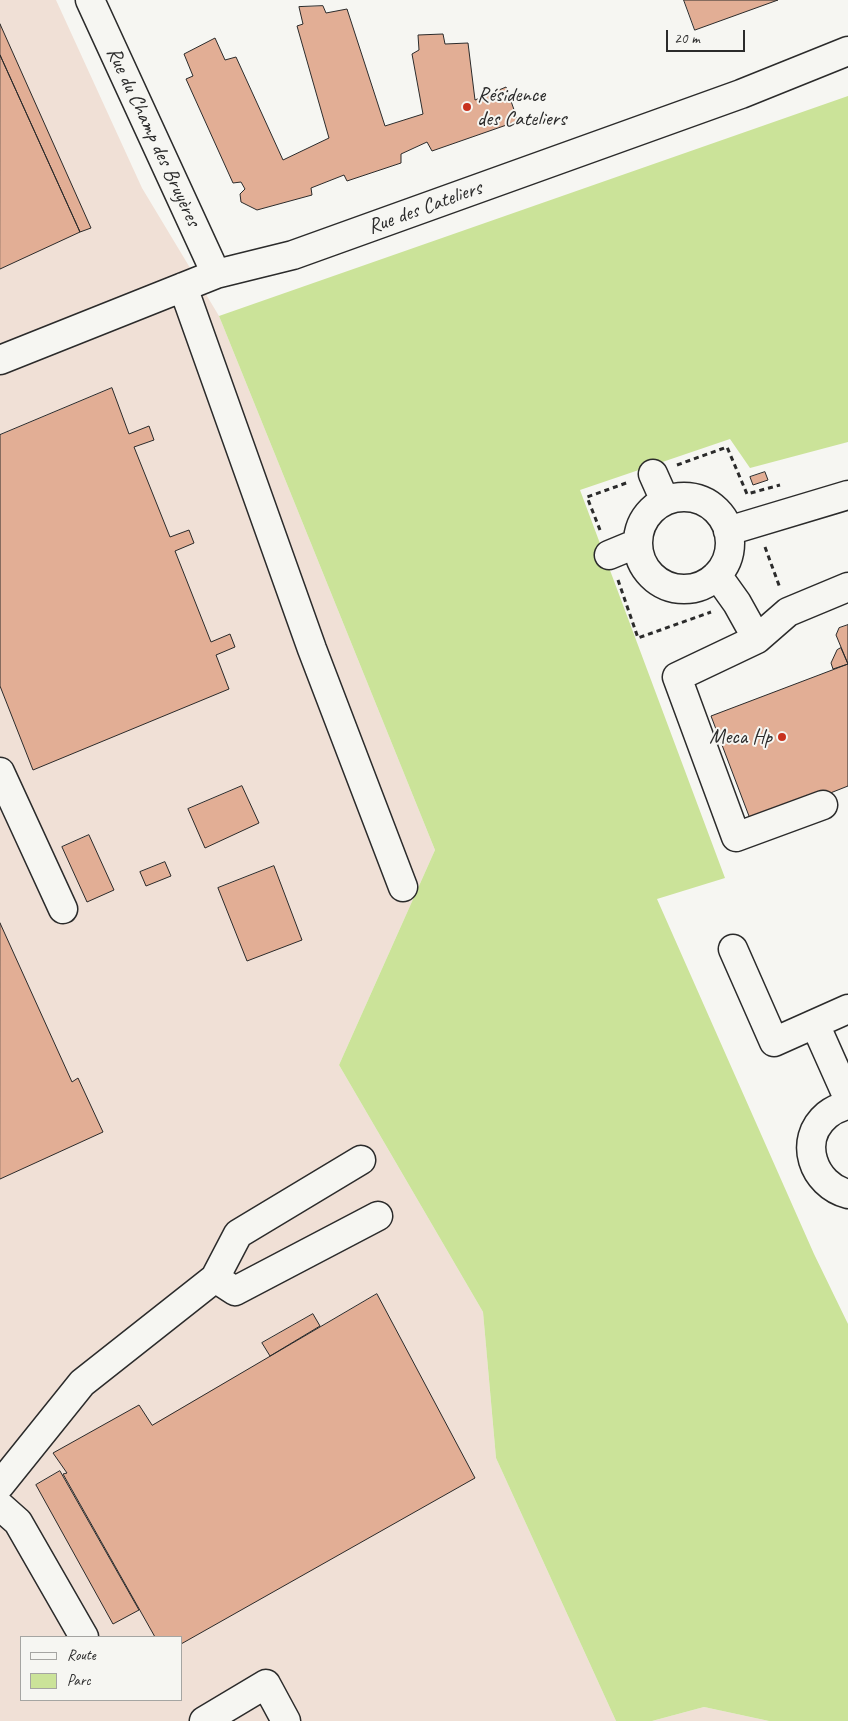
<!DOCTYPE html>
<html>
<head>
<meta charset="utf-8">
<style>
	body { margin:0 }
	#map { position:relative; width:848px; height:1721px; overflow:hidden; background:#f6f6f2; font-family:Caveat,sans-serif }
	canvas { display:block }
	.legend { position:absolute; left:20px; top:1636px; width:162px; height:65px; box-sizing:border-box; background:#f6f6f2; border:1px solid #a5a5a2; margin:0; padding:6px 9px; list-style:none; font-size:15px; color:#2b2b2b }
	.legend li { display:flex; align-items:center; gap:10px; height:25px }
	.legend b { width:25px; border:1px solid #a5a5a2 }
	.scale { position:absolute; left:666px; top:30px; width:79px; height:22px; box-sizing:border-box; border:2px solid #2b2b2b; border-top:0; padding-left:6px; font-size:15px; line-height:18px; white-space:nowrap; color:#2b2b2b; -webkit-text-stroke:4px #f6f6f2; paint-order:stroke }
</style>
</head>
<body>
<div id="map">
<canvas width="848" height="1721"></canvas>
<ul class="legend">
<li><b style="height:6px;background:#f6f6f2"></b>Route</li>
<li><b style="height:14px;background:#cbe399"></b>Parc</li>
</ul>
<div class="scale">20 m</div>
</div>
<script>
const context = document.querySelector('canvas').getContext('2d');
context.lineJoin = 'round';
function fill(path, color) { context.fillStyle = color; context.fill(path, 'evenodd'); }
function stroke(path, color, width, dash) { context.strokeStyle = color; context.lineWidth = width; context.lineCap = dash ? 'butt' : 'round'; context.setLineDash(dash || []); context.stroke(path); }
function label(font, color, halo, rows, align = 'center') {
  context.font = font + ' Caveat,sans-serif'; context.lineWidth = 4; context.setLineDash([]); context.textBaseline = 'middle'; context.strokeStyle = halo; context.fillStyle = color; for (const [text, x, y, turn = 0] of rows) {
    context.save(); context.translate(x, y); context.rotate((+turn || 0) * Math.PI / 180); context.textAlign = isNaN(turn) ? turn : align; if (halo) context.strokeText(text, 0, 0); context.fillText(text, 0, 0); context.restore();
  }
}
fill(new Path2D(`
	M0,0H56L142,188L219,316L435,850L339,1065L483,1312L496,1458L616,1721H0ZM21,1637H181V1700H21Z
	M704,1707L769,1721H652Z`), '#f0e0d6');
fill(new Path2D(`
	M848,96V442L750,468L730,439L580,490L725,878L657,899L814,1254L848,1324V1721H769L704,1707L652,1721H616L496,1458L483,1312L339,1065L435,850L219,316Z`), '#cbe399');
const building = new Path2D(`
	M684,0H778L695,30Z
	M323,6L326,13L347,9L385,126L423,114L412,54L419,50L418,35L443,34L445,44L468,43L475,100L506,87L518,121L432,151L427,142L401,154V163L347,181L344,175L311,188L312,195L257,210L241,202L240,194L245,189L241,182L233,183L186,79L193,76L184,54L215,38L225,60L236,57L283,160L329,138L297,26L303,24L299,7Z
	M0,24L91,228L80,232L0,55Z
	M0,55L80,232L0,269Z
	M112,388L129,434L149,426L154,440L134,447L170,537L189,530L194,543L175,551L211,642L230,634L235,647L216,655L229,689L33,770L0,686V435Z
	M765,472L768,480L753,485L750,477Z
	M848,625V786L752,824L711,716L848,664L836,635L839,628Z
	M841,648L848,664L833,669L831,663L837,650Z
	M242,786L259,823L205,848L188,809Z
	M89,835L114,890L87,902L62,847Z
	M165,862L171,876L146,886L140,872Z
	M274,866L302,940L247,961L218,888Z
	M0,923L72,1082L78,1078L103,1132L0,1179Z
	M377,1294L475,1478L181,1644V1637H155L63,1474L67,1473L53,1453L139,1405L152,1425Z
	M313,1314L320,1326L270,1356L262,1343Z
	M60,1471L139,1610L113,1624L36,1485Z`);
fill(building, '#e2ae95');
stroke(building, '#2b2b2b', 1);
const minor = new Path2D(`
	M90,0L216,274
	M183,287L312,649L403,887
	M0,360L216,274L293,255L741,94L848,51
	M653,474L665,501
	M638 543a46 46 0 1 1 92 0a46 46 0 1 1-92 0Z
	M728,531L848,495
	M609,555L638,543
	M717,575L737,603L757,639
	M0,772L63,909
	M823,805L736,837L677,677L757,639L788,612L848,587
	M733,949L774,1042L848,1009
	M815,1024L848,1098
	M848,1105C840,1107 833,1110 827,1115C797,1140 813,1185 848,1194
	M215,1278L235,1291L378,1216
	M0,1485L82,1383L215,1278L238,1234L361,1160
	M0,1506L18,1522L84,1637
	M204,1721L266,1684L286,1721`);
stroke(minor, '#2b2b2b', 31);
stroke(new Path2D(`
	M677,465L727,447L747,494L780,485
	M600,530L587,497L629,482
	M765,547L780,588
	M618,580L638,638L711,612`), '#2b2b2b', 3, [5, 4]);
stroke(minor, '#f6f6f2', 28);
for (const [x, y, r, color] of [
	[467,107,5,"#c8321e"],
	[782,737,5,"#c8321e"]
]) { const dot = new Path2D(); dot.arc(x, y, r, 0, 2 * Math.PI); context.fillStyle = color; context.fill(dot); stroke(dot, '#f6f6f2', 2); }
label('21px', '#2b2b2b', '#f6f6f2', [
	["Résidence",477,95],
	["des Cateliers",477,119],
	["Meca Hp",772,737,"right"]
], 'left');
label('21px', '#2b2b2b', '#f6f6f2', [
	["Rue du Champ des Bruyères",153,137,65],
	["Rue des Cateliers",425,208,-20]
]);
</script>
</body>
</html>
